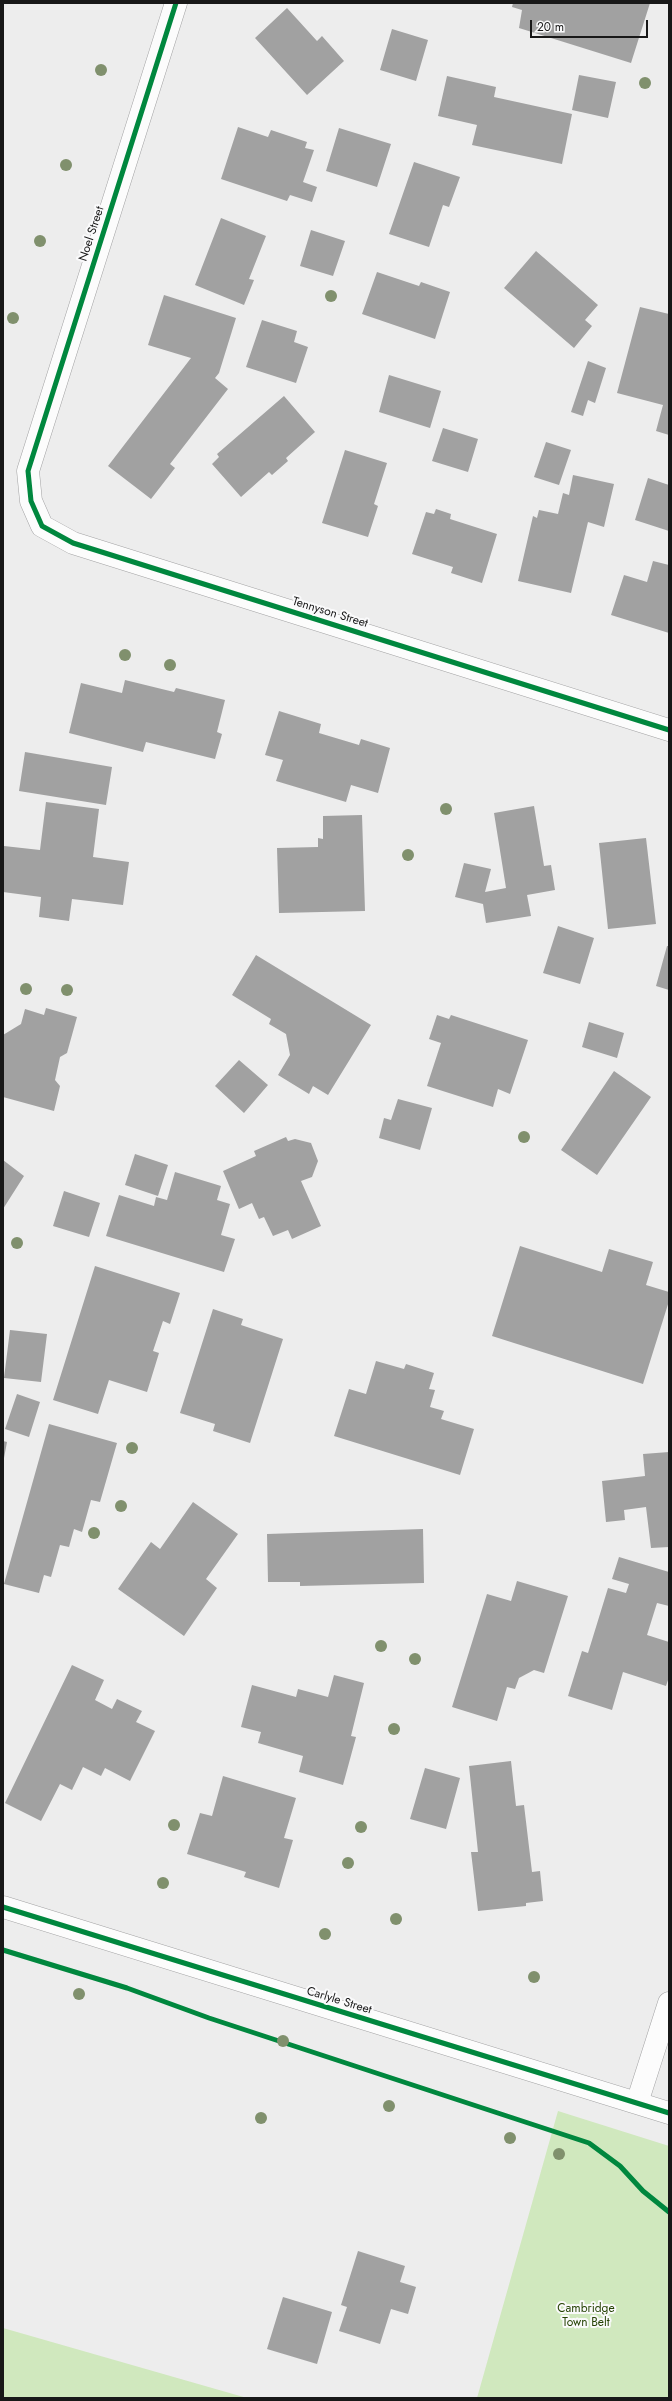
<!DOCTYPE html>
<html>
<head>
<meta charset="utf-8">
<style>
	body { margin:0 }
	#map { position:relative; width:672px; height:2401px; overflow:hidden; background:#ededed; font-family:Jost,sans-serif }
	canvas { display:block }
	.frame { position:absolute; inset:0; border:4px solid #181818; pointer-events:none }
	.scale { position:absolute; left:530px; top:20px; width:118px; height:18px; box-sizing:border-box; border:2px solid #181818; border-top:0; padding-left:5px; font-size:12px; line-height:14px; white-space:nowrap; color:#181818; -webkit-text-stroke:3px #fafafb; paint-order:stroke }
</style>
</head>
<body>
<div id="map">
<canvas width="672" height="2401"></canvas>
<div class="frame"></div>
<div class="scale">20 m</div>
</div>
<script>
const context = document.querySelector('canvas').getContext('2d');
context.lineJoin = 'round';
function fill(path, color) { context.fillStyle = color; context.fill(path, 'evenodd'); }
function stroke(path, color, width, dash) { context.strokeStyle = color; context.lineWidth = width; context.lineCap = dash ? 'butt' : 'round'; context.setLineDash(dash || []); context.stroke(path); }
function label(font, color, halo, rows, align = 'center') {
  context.font = font + ' Jost,sans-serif'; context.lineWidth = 4; context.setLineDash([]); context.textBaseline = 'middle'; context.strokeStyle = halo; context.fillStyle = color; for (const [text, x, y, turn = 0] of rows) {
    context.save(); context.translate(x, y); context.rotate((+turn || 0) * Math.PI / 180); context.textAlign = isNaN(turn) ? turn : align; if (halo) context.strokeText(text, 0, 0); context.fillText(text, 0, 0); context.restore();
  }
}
fill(new Path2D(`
	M558,2111L669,2146V2398H477Z
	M3,2328L247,2398H3Z`), '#d0e8be');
fill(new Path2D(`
	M513,3H650L631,63L519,28L522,10L512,7Z
	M287,8L317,41L322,36L344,61L307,95L255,38Z
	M392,29L428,40L416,81L380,70Z
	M579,75L616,82L608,118L572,110Z
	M447,76L496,87L494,97L572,114L562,164L472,145L477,125L438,116Z
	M238,127L268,137L271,130L307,142L305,148L314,150L303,182L317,187L312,202L290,195L287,201L221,179Z
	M339,128L391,144L377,187L326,171Z
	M414,162L460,177L449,207L443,205L429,247L389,234Z
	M221,218L266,236L249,279L254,280L244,305L195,285Z
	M311,230L345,241L333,276L300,266Z
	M536,251L598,305L585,320L592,326L574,348L504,288Z
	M377,272L419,286L421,282L450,292L435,339L362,314Z
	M164,295L236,318L219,373L215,378L228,389L170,464L175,468L151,499L108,466L191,358L148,345Z
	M640,307L669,314V435L656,431L663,405L617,393Z
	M262,320L297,331L294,342L308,347L296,383L246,367Z
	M588,361L606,368L595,403L588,400L583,416L571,412Z
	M389,375L441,391L430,428L379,412Z
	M284,396L315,432L286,458L288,461L272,475L269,472L241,497L212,464L219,457L217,454Z
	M443,428L478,439L468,472L432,461Z
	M546,442L571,450L559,485L534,477Z
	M345,450L387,463L374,504L378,506L368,537L322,523Z
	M573,475L614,484L604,527L588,522L571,593L518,581L533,516L537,518L539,510L558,514L563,493L569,495Z
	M648,478L669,485V531L635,520Z
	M436,509L451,514L450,519L497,534L482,583L451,573L453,567L412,554L426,512L434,514Z
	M653,561L669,565V633L611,615L624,575L647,582Z
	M125,680L174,692L176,688L225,700L217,732L222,734L215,759L146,742L143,752L69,733L81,683L122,693Z
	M279,711L321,724L319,733L359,745L361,739L390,748L378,793L351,785L346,802L276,781L283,760L265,755Z
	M25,752L112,767L106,805L19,791Z
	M46,802L99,809L93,857L129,862L123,905L72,899L69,921L39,917L41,897L3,892L4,846L40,850Z
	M534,806L544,866L551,865L555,890L527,895L531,916L486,923L483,904L455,897L464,863L491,869L485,892L506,888L494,813Z
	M362,815L365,911L279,913L277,848L318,847V838L323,839V816Z
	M646,838L656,924L608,929L599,843Z
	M558,926L594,938L580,984L543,973Z
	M667,946H669V990L656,986Z
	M256,955L371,1025L328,1095L313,1086L309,1094L278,1075L290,1055L286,1034L269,1024L271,1019L232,995Z
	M46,1008L77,1017L67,1053L60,1057L55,1080L60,1086L54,1111L3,1097V1035L21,1024L25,1009L44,1015Z
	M437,1015L449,1019L451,1015L528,1040L510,1094L498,1089L493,1107L427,1086L441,1043L429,1039Z
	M589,1022L624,1033L617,1058L582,1047Z
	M239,1060L268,1085L244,1113L215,1086Z
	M614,1071L651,1097L597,1175L561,1150Z
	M398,1099L432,1108L420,1150L379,1138L384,1118L391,1120Z
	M286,1137L288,1141L295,1139L311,1143L318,1161L312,1177L301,1181L321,1226L292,1239L288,1230L273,1236L264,1217L259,1219L252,1203L239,1209L223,1171L256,1156L254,1151Z
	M135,1154L168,1165L158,1196L125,1185Z
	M3,1160L24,1176L3,1209Z
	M175,1172L221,1186L217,1200L230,1204L221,1235L235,1239L224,1272L106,1236L119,1195L154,1206L156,1197L167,1200Z
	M64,1191L100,1203L89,1237L53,1226Z
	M520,1246L602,1272L609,1249L653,1262L646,1285L669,1292V1301L643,1384L492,1336Z
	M95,1266L180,1293L170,1324L163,1321L153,1351L159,1353L147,1392L109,1380L98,1414L53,1400Z
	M213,1309L243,1319L241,1325L283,1339L250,1443L213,1431L215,1424L180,1413Z
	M10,1330L47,1334L41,1382L4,1378Z
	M376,1361L404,1369L406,1364L434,1373L429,1389L435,1390L430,1407L444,1411L441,1419L474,1429L460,1475L334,1436L349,1389L366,1394Z
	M17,1394L40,1402L29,1437L5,1429Z
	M49,1424L117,1443L100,1502L91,1500L82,1532L74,1529L69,1547L60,1545L51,1577L44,1575L39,1593L4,1584Z
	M3,1441L7,1442L4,1458H3Z
	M669,1452V1547L651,1548L646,1507L624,1510L625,1520L606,1522L602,1481L645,1476L643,1454Z
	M193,1502L238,1534L206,1579L217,1588L184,1636L118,1589L151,1542L160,1549Z
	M423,1529L424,1583L300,1586V1582H268L267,1534Z
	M619,1557L669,1572V1606L657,1603L647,1635L669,1642V1677L666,1686L623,1672L612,1710L568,1696L582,1651L588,1653L608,1588L626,1593L629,1584L612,1579Z
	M517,1581L568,1596L544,1673L534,1670L519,1678L515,1689L507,1687L497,1721L452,1707L487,1594L511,1601Z
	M72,1665L104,1680L95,1700L112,1709L117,1699L142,1711L136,1722L155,1731L130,1781L105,1768L101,1776L83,1767L72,1790L60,1784L41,1821L5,1803Z
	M334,1675L364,1683L351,1736L356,1737L343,1785L299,1772L303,1756L258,1743L261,1732L241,1727L252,1685L296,1697L298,1689L328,1697Z
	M511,1761L516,1806L524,1805L532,1872L540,1871L543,1901L526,1903V1906L478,1911L471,1852H478L469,1766Z
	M425,1768L460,1778L446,1829L410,1819Z
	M223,1776L296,1798L284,1838L293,1840L279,1888L244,1877L246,1872L187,1854L200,1813L212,1816Z
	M358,2251L405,2266L400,2282L416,2287L408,2314L391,2309L380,2344L339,2331L347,2307L341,2305Z
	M283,2297L332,2312L317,2364L267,2349Z`), '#a1a1a1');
const street = new Path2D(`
	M176,3L28,471L31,501L42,526L73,543L669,730
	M3,1907L669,2113
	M637,2103L669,2003`);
stroke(street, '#a3a3a4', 23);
stroke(street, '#fcfcfc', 22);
stroke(new Path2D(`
	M176,3L28,471L31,501L42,526L73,543L669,730
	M3,1907L669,2113
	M3,1950L127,1988L209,2018L589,2143L620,2166L643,2191L669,2212`), '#00873e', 5);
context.fillStyle = '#80906d';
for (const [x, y] of [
	[101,70],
	[645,83],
	[66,165],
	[40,241],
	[331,296],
	[13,318],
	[125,655],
	[170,665],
	[446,809],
	[408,855],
	[26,989],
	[67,990],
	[524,1137],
	[17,1243],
	[132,1448],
	[121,1506],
	[94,1533],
	[381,1646],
	[415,1659],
	[394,1729],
	[174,1825],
	[361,1827],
	[348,1863],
	[163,1883],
	[396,1919],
	[325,1934],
	[534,1977],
	[79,1994],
	[283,2041],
	[389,2106],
	[261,2118],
	[510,2138],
	[559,2154]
]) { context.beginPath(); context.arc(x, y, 6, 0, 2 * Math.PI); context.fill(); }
label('12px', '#181818', '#fafafb', [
	["Noel Street",92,234,-72],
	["Tennyson Street",330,613,17],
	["Carlyle Street",339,2001,17]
]);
label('12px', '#264305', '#fafafb', [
	["Cambridge",586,2309],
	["Town Belt",586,2323]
]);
</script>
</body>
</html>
